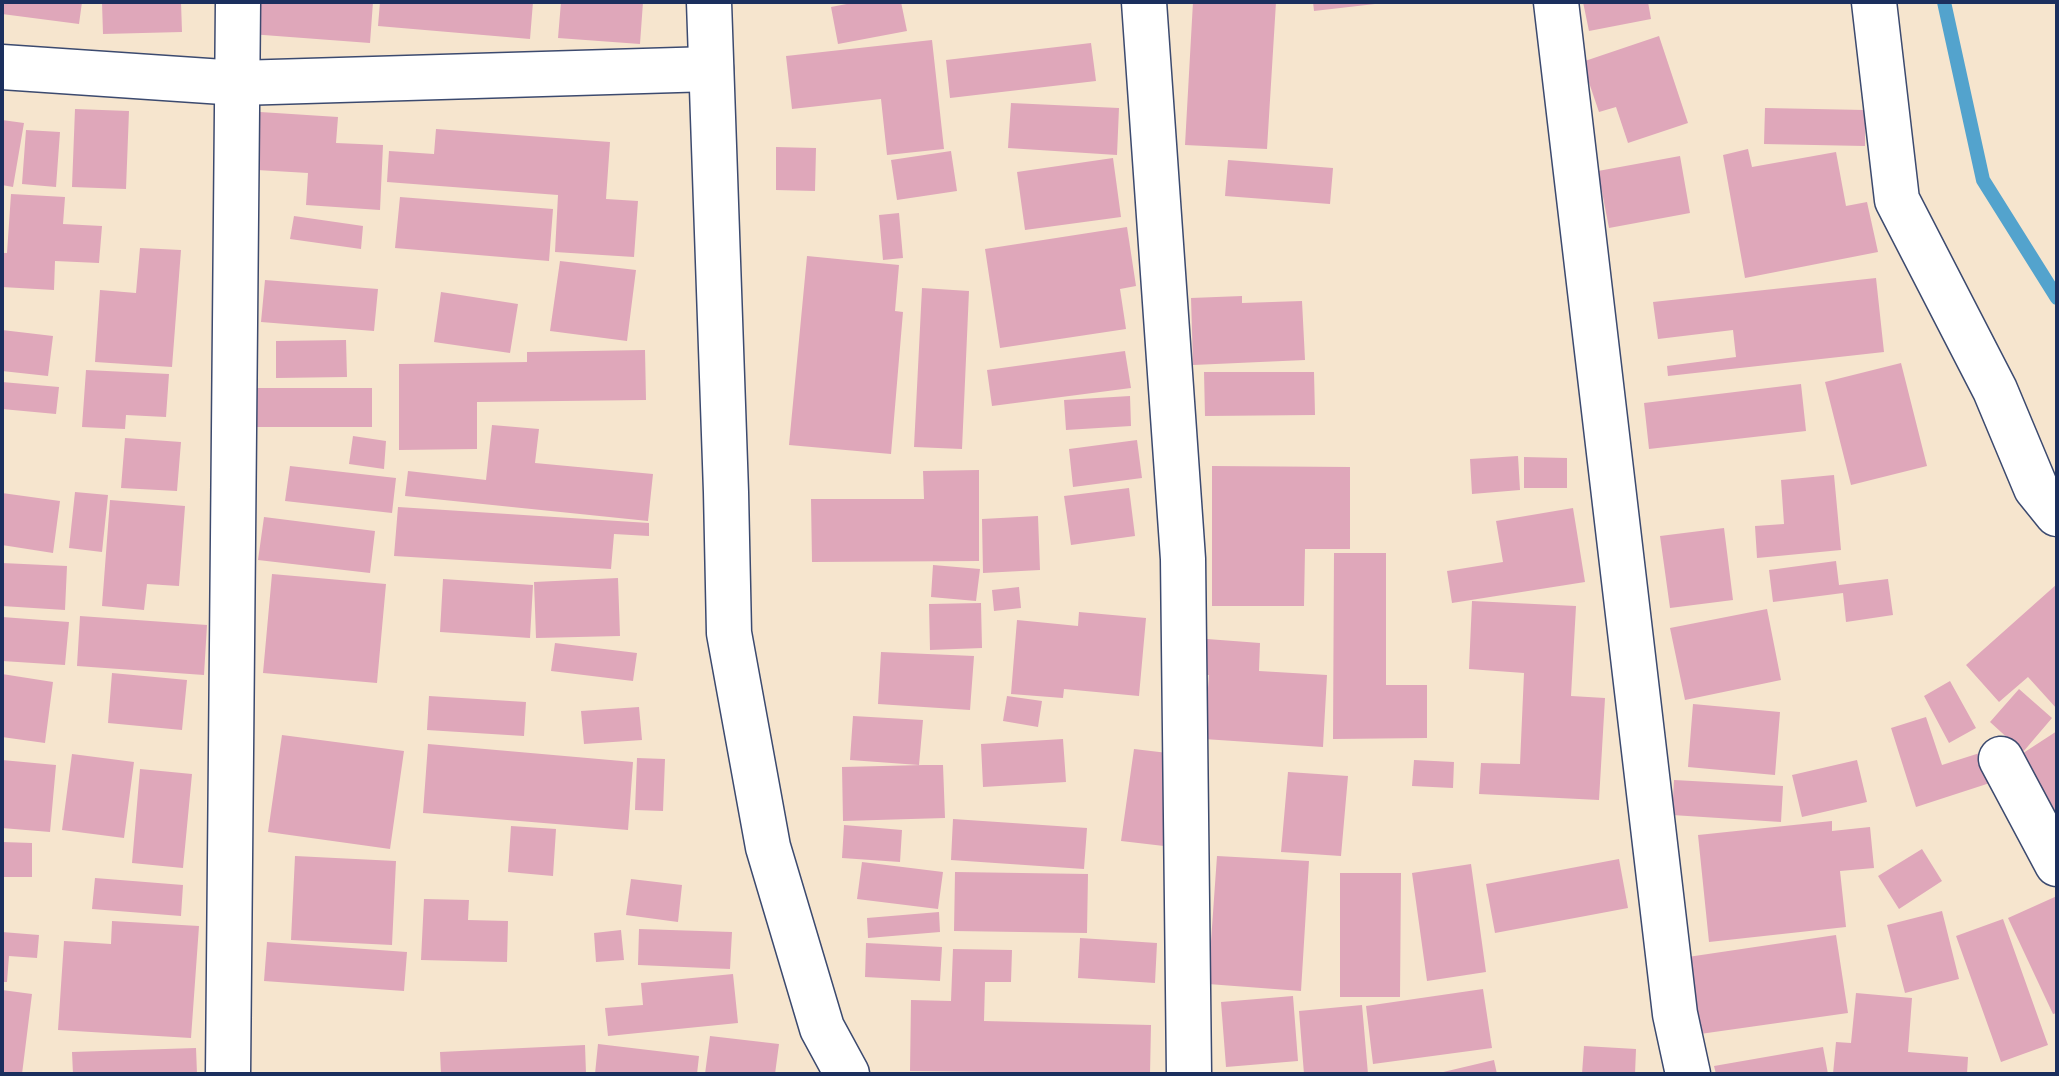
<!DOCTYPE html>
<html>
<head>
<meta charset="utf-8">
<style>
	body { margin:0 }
	#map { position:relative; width:2059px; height:1076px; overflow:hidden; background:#f6e5ce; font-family:Itim,sans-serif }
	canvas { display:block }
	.frame { position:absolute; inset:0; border:4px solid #1b2f5e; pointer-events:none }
</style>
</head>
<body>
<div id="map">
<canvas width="2059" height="1076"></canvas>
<div class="frame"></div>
</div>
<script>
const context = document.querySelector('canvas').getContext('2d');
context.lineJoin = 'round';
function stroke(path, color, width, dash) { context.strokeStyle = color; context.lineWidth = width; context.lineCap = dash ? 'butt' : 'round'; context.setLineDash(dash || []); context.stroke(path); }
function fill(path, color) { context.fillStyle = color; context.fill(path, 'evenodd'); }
stroke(new Path2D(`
	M1944,2L1983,180L2057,298`), '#53a3cd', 14);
fill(new Path2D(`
	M2,2H82L79,24L2,14Z
	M102,2H181L182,32L103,34Z
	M252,2H373L370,43L250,34Z
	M380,2H533L530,39L378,26Z
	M561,2H643L640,44L558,38Z
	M857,2H901L907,31L838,44L831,7Z
	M1193,2H1276L1267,149L1185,145Z
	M1313,2H1375V4L1314,11Z
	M1583,2H1648L1651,19L1589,31Z
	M1659,36L1688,123L1628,143L1616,107L1599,112L1582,62Z
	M932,40L944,149L887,155L881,99L792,109L786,56Z
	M1091,43L1096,81L950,98L946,60Z
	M1011,103L1119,108L1117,155L1008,148Z
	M1765,108L1865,110V146L1764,144Z
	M75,109L129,111L126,189L72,187Z
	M260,112L338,117L336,143L383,145L380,210L306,205L308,173L257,170Z
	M2,120L24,123L13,187L2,185Z
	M436,129L610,142L606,199L638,201L634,257L555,252L558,195L387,182L389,151L434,154Z
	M26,130L60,132L56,187L22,184Z
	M776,147L816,148L815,191L776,190Z
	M1748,149L1752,167L1836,152L1846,206L1867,202L1878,252L1745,278L1723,155Z
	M951,151L957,191L897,200L891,160Z
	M1680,156L1690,213L1609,228L1598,171Z
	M1113,158L1121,217L1025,230L1017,172Z
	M1228,160L1333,168L1330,204L1225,196Z
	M11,194L65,197L63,224L102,226L99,263L55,261L54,290L2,287V253H7Z
	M400,197L553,209L549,261L395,248Z
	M899,213L903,258L883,260L879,215Z
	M294,216L363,226L361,249L290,239Z
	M1127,227L1136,286L1120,289L1126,329L1000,348L985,249Z
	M140,248L181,250L172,367L95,362L100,290L136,293Z
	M807,256L899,265L895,311L903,312L891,454L789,445Z
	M560,261L636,270L627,341L550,331Z
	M1876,278L1884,352L1668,376L1667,366L1736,357L1733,330L1658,339L1653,302Z
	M265,280L378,289L374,331L261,322Z
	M922,288L969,291L962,449L914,447Z
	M441,292L518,304L510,353L434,342Z
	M1242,296V303L1302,301L1305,360L1193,365L1191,298Z
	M2,330L53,336L48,376L2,371Z
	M346,340L347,377L276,378V341Z
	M645,350L646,400L477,402V449L399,450V364L527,362V352Z
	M1125,351L1131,388L992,406L987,370Z
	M1901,363L1927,466L1851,485L1825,382Z
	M86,370L169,374L166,417L126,415L125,429L82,427Z
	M1204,372H1314L1315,415L1205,416Z
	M2,382L59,387L56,414L2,409Z
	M1801,384L1806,431L1649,449L1644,403Z
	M257,388H372V427H257Z
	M1130,396L1131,426L1066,430L1064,400Z
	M492,425L539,429L535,463L653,474L648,521L405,496L408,471L486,480Z
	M353,436L386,441L384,469L349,464Z
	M125,438L181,442L177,491L121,488Z
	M1137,440L1142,478L1073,487L1069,449Z
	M1518,456L1520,490L1472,494L1470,459Z
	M1524,457L1567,458V488H1524Z
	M290,466L396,478L392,513L285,501Z
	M1212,466L1350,467V549H1305L1304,606H1212Z
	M979,470V561L812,562L811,499H924L923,471Z
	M1834,475L1841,550L1757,558L1755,526L1784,524L1781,480Z
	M1129,488L1135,536L1071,545L1064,496Z
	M75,492L108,495L102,552L69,548Z
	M2,493L60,501L53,553L2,545Z
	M110,500L185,506L179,586L147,584L144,610L102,606Z
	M398,507L649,523V536L614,534L611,569L394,556Z
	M1573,508L1585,582L1452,603L1447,571L1503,562L1496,521Z
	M1038,516L1040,570L983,573L982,519Z
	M264,517L375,531L370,573L258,560Z
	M1724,528L1733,600L1670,608L1660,536Z
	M1334,553H1386V685H1427V738L1333,739Z
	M1836,561L1839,585L1888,579L1893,615L1846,622L1843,593L1773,602L1769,570Z
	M2,563L67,566L65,610L2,606Z
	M933,565L980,569L976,601L931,597Z
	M272,574L386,584L377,683L263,673Z
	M618,578L620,636L536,638L534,582Z
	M443,579L533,585L530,638L440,632Z
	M2057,584V709L2028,677L1999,702L1966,665Z
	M1019,587L1021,608L994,611L992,590Z
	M1472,601L1576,606L1571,696L1605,698L1599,800L1479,794L1481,763L1520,764L1524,673L1469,669Z
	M981,603L982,648L930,650L929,604Z
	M1767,609L1781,680L1685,700L1670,628Z
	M1079,612L1146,618L1139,696L1064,689L1063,698L1011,694L1017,620L1078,626Z
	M80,616L207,625L204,675L77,666Z
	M2,617L69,622L65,665L2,661Z
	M1207,639L1260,643L1259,671L1327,675L1323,747L1204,739L1209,675H1204Z
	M555,643L637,653L633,681L551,671Z
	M881,652L974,656L970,710L878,704Z
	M112,673L187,680L182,730L108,723Z
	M2,674L53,682L45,743L2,737Z
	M1950,681L1976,728L1949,743L1924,696Z
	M2019,689L2052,718L2023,752L1990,722Z
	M429,696L526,702L524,736L427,730Z
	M1007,696L1042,701L1038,727L1003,721Z
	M1693,704L1780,712L1775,775L1688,767Z
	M639,707L642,740L584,744L581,711Z
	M853,716L923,720L919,765L850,760Z
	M1926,717L1942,765L1986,751L1996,781L1916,807L1891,728Z
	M2057,731V812L2052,815L2014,759Z
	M282,735L404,751L390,849L268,832Z
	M1063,739L1066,782L983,787L981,744Z
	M428,744L633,762L628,830L423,813Z
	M1134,749L1176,754L1164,846L1121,841Z
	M72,754L134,762L124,838L62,830Z
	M637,758L665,759L663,811L635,810Z
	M2,760L56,765L50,832L2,828Z
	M1414,760L1454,762L1453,788L1412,786Z
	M1857,760L1867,802L1802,817L1792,775Z
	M923,765H943L945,818L843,821L842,767Z
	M140,769L192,774L183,868L132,863Z
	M1288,772L1348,776L1341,856L1281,852Z
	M1674,780L1783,786L1781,822L1672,815Z
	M953,819L1087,828L1084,869L951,860Z
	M1832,821V831L1870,827L1874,868L1840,871L1846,927L1709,942L1698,835Z
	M844,825L902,830L900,862L842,858Z
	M511,826L556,829L553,876L508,872Z
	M2,842L32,843V877H2Z
	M1922,849L1942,881L1899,909L1878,876Z
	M295,856L396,861L392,945L291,940Z
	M1217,856L1309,861L1301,991L1208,984Z
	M1619,859L1628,908L1495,933L1486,884Z
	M862,862L943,872L938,909L857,899Z
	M1471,864L1486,972L1427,981L1412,873Z
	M955,872L1088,874L1087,933L954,931Z
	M1340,873H1401L1400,997H1340Z
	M95,878L183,885L181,916L92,909Z
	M631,879L682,885L678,922L626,915Z
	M2057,896V1013L2053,1014L2008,918Z
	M424,899L469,900L468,920L508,921L507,962L421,960Z
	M1942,911L1959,979L1905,993L1887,925Z
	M939,912L940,932L868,938L867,918Z
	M2003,919L2048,1045L2001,1062L1956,936Z
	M112,921L199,926L191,1038L58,1030L64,941L111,944Z
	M639,929L732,932L730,969L638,965Z
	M621,930L624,960L596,962L594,933Z
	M2,932L39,935L37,958L9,956L7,982H2Z
	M1836,935L1848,1013L1693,1035L1681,958Z
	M1080,938L1157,943L1155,983L1078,978Z
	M267,942L407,952L404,991L264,981Z
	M866,943L942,947L940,981L865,977Z
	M953,949L1012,950L1011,982H985L984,1021L1151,1025L1150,1074L910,1071L911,1000L951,1001Z
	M733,974L738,1023L608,1036L605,1008L643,1005L641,983Z
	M1483,989L1492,1048L1373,1064L1366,1006Z
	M2,990L32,994L22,1074H2Z
	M1856,993L1912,998L1908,1052L1968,1057L1967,1074H1833L1836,1042L1851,1043Z
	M1293,996L1298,1061L1226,1067L1221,1002Z
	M1362,1005L1368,1074H1304L1299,1011Z
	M710,1036L779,1044L775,1074H705Z
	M598,1044L699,1056L697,1074H595Z
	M585,1045L586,1074H441L440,1052Z
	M1584,1046L1636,1049L1635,1074H1582Z
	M1823,1047L1828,1074H1716L1714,1066Z
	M196,1048L197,1074H73L72,1052Z
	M1494,1060L1497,1074H1439V1073Z`), '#dfa7ba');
const minor = new Path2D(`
	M1144,2L1183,559L1189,1074
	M1556,2L1675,1014L1688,1074
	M1874,2L1897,200L1995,390L2036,488L2057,514
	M2001,759L2057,864
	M228,1074L238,2`);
const tertiary = new Path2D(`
	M2,67L238,83L711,69`);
const secondary = new Path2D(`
	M709,2L726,492L729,633L768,847L822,1028L847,1074`);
stroke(minor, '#3c4a6f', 47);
stroke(tertiary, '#3c4a6f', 47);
stroke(secondary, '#3c4a6f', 47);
stroke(minor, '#fff', 44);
stroke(tertiary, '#fff', 44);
stroke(secondary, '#fff', 44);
</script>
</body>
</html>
